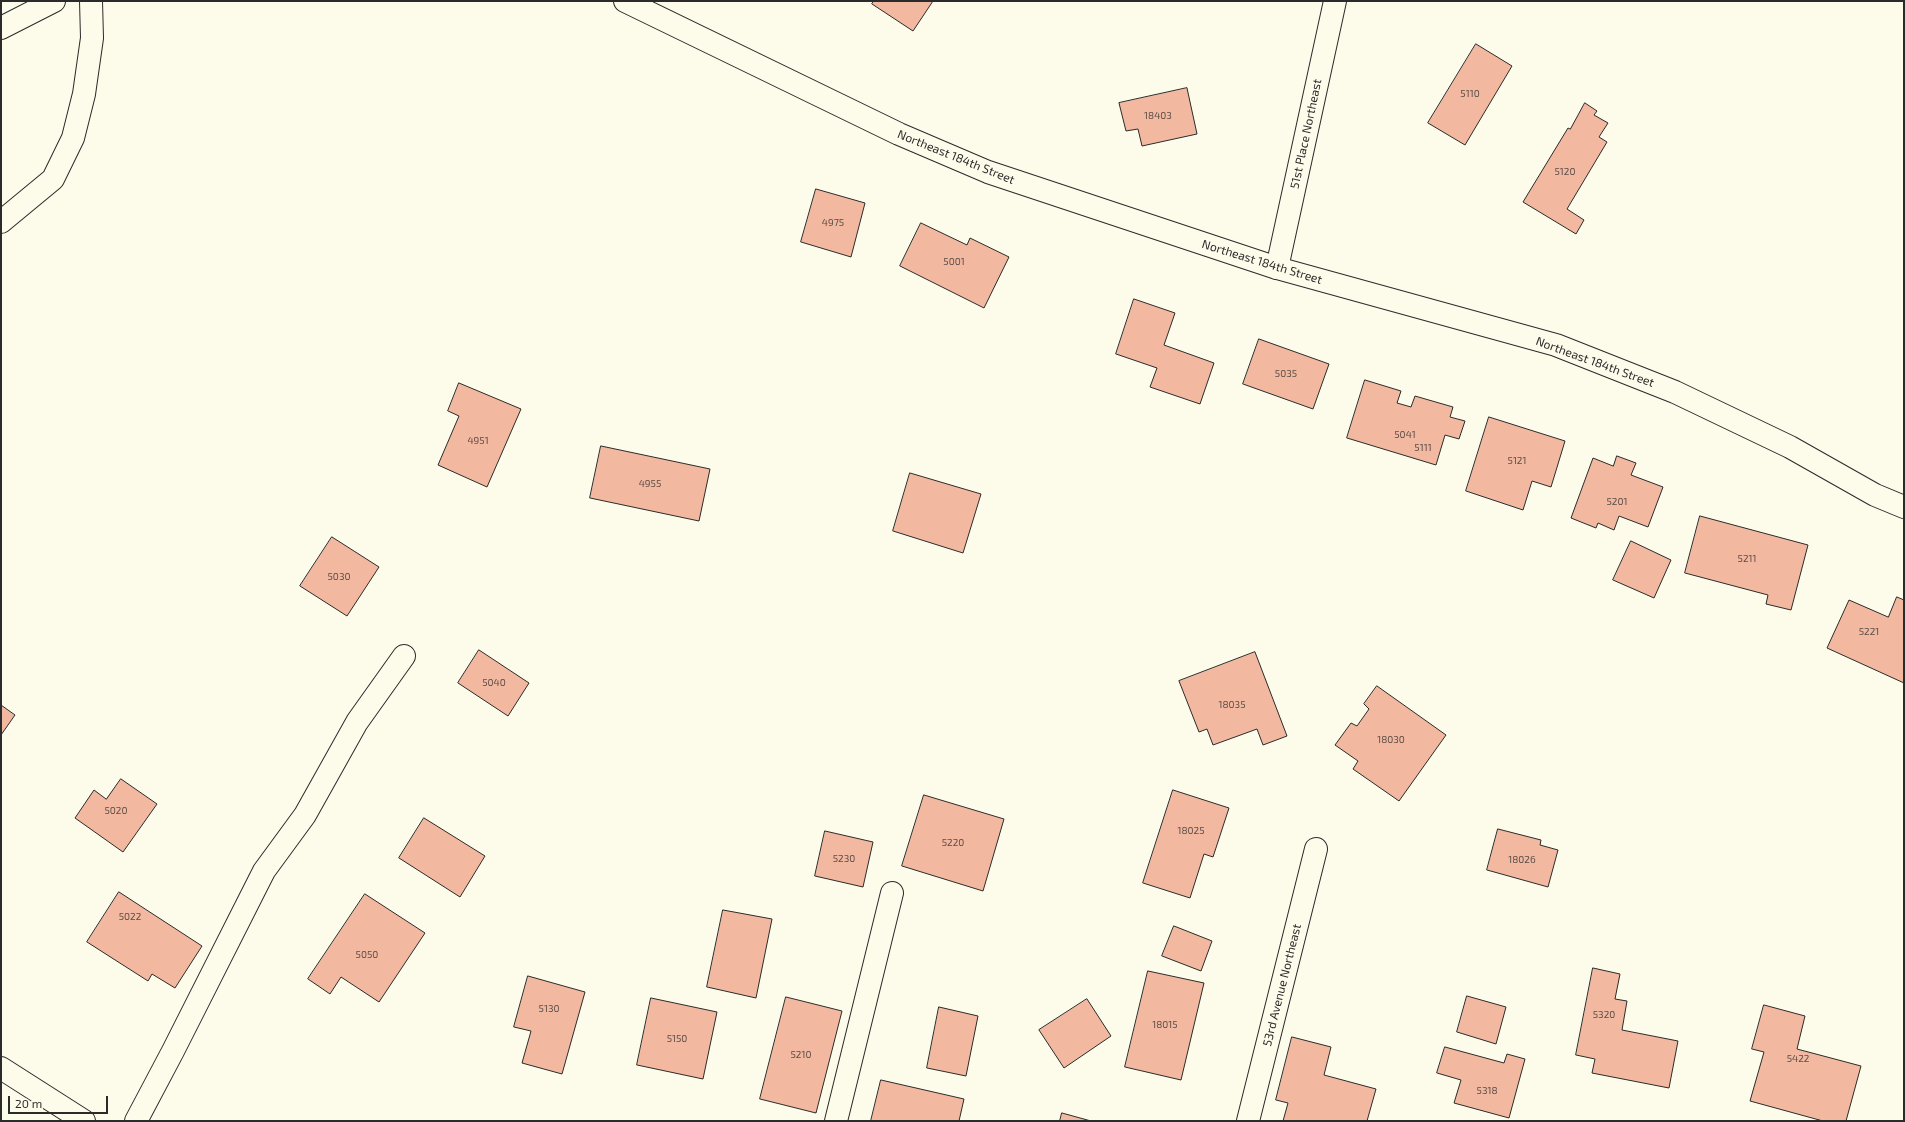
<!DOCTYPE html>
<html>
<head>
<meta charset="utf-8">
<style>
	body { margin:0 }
	#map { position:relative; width:1905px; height:1122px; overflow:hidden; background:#fdfbea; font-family:"Exo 2",sans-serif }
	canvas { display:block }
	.frame { position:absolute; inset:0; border:2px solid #2b2b2b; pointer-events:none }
	.scale { position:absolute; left:8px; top:1096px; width:100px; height:18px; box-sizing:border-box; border:2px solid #2b2b2b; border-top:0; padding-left:5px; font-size:12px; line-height:14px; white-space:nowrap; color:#2b2b2b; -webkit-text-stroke:3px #fdfbea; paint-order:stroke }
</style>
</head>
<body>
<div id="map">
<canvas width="1905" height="1122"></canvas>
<div class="frame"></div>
<div class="scale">20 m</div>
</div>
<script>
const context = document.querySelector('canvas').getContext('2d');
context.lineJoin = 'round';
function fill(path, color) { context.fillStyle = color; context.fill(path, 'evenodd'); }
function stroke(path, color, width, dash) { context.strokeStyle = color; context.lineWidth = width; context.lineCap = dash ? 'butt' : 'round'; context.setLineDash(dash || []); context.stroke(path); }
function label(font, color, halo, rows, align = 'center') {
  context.font = font + ' "Exo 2",sans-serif'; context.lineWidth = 3; context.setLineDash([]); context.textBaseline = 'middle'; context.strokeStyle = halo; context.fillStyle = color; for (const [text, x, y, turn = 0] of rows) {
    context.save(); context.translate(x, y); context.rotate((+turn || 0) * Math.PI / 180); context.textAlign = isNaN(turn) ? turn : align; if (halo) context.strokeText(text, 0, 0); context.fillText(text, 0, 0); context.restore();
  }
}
const building = new Path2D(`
	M874,1H933L913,31L872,4Z
	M1476,44L1512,66L1465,145L1428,123Z
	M1187,88L1197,134L1142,146L1138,129L1126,131L1119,103Z
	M1585,103L1597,111L1594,115L1608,123L1599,137L1607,142L1567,209L1584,220L1576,234L1523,202L1568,128L1570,129Z
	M816,189L865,203L851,257L801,242Z
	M921,223L967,245L970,238L1009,257L984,308L900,266Z
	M1134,299L1175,313L1164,345L1214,363L1200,404L1150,387L1157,368L1116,354Z
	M1259,339L1329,364L1313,409L1243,384Z
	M1365,380L1401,391L1397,403L1411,407L1415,396L1453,407L1450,417L1465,421L1459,439L1445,435L1436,465L1347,438Z
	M459,383L521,409L487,487L438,465L459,416L448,411Z
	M1489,417L1565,441L1551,487L1532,481L1523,510L1466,491Z
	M601,446L710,469L699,521L590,498Z
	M1617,456L1636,463L1631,475L1663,487L1648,527L1619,516L1614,530L1598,523L1596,528L1571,518L1593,458L1613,466Z
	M910,473L981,494L963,553L893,531Z
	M1700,516L1808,545L1791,610L1766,604L1768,595L1685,573Z
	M332,537L379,567L347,616L300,586Z
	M1631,541L1671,560L1654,598L1613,580Z
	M1897,597L1904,600V683L1827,648L1849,600L1888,617Z
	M479,650L529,683L508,716L458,683Z
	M1255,652L1287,736L1263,745L1257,729L1213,745L1207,729L1199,732L1179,681Z
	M1377,686L1446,735L1399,801L1353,769L1358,761L1335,745L1351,723L1357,726L1369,709L1364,704Z
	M1,705L15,715L1,735Z
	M121,779L157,804L123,852L75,818L94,790L106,799Z
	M1173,790L1229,808L1213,857L1204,854L1190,898L1143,883Z
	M924,795L1004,819L983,891L902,866Z
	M424,818L485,856L460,897L399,858Z
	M1498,829L1541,840L1540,845L1558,850L1548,887L1487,870Z
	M825,831L873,842L863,887L815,876Z
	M119,892L202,946L175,988L152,974L148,981L87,942Z
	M365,894L425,933L379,1002L341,977L330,994L308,979Z
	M723,910L772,919L756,998L707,987Z
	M1174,926L1212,941L1201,971L1162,956Z
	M1593,968L1620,974L1615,999L1627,1001L1622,1030L1678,1041L1669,1088L1592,1073L1595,1059L1576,1055Z
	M1148,971L1204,983L1181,1080L1125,1067Z
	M528,976L585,992L562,1074L522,1063L531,1031L514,1027Z
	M1467,996L1506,1007L1496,1044L1457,1032Z
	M786,997L842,1011L816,1113L760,1099Z
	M651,998L717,1012L703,1079L637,1065Z
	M1087,999L1111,1036L1064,1068L1039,1030Z
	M1764,1005L1805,1016L1797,1049L1861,1066L1846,1121H1823L1750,1101L1764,1052L1752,1049Z
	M939,1007L978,1016L966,1076L927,1068Z
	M1292,1037L1331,1047L1324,1075L1376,1089L1367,1121H1283L1288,1103L1276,1100Z
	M1445,1047L1504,1063L1507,1054L1525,1059L1509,1118L1454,1103L1461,1080L1437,1073Z
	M881,1080L964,1099L959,1121H871Z
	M1062,1113L1091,1121H1060Z`);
fill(building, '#f2b8a0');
stroke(building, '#2b2b2b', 1);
const minor = new Path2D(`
	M1,222L53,179L73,138L84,94L92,38L91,1
	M1277,268L1335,1
	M1,1068L84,1121
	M136,1121L173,1051L264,871L305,815L357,722L404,656
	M836,1121L892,893
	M1248,1121L1316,849`);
const tertiary = new Path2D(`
	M625,1L899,134L988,172L1277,268L1556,345L1675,392L1790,447L1875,495L1904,507
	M1,28L54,1`);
stroke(minor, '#2b2b2b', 24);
stroke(tertiary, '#2b2b2b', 24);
stroke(minor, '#fdfbea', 22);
stroke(tertiary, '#fdfbea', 22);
label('10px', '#5d4e48', null, [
	["5110",1470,94],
	["18403",1158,116],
	["5120",1565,172],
	["4975",833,223],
	["5001",954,262],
	["5035",1286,374],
	["5041",1405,435],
	["4951",478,441],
	["5111",1423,448],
	["5121",1517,461],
	["4955",650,484],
	["5201",1617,502],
	["5211",1747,559],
	["5030",339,577],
	["5221",1869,632],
	["5040",494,683],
	["18035",1232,705],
	["18030",1391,740],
	["5020",116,811],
	["18025",1191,831],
	["5220",953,843],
	["5230",844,859],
	["18026",1522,860],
	["5022",130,917],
	["5050",367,955],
	["5130",549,1009],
	["5320",1604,1015],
	["18015",1165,1025],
	["5150",677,1039],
	["5210",801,1055],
	["5422",1798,1059],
	["5318",1487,1091]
]);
label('12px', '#2b2b2b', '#fdfbea', [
	["51st Place Northeast",1306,134,-78],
	["Northeast 184th Street",956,157,22],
	["Northeast 184th Street",1262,262,17],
	["Northeast 184th Street",1595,362,20],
	["53rd Avenue Northeast",1282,985,-76]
]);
</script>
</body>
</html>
